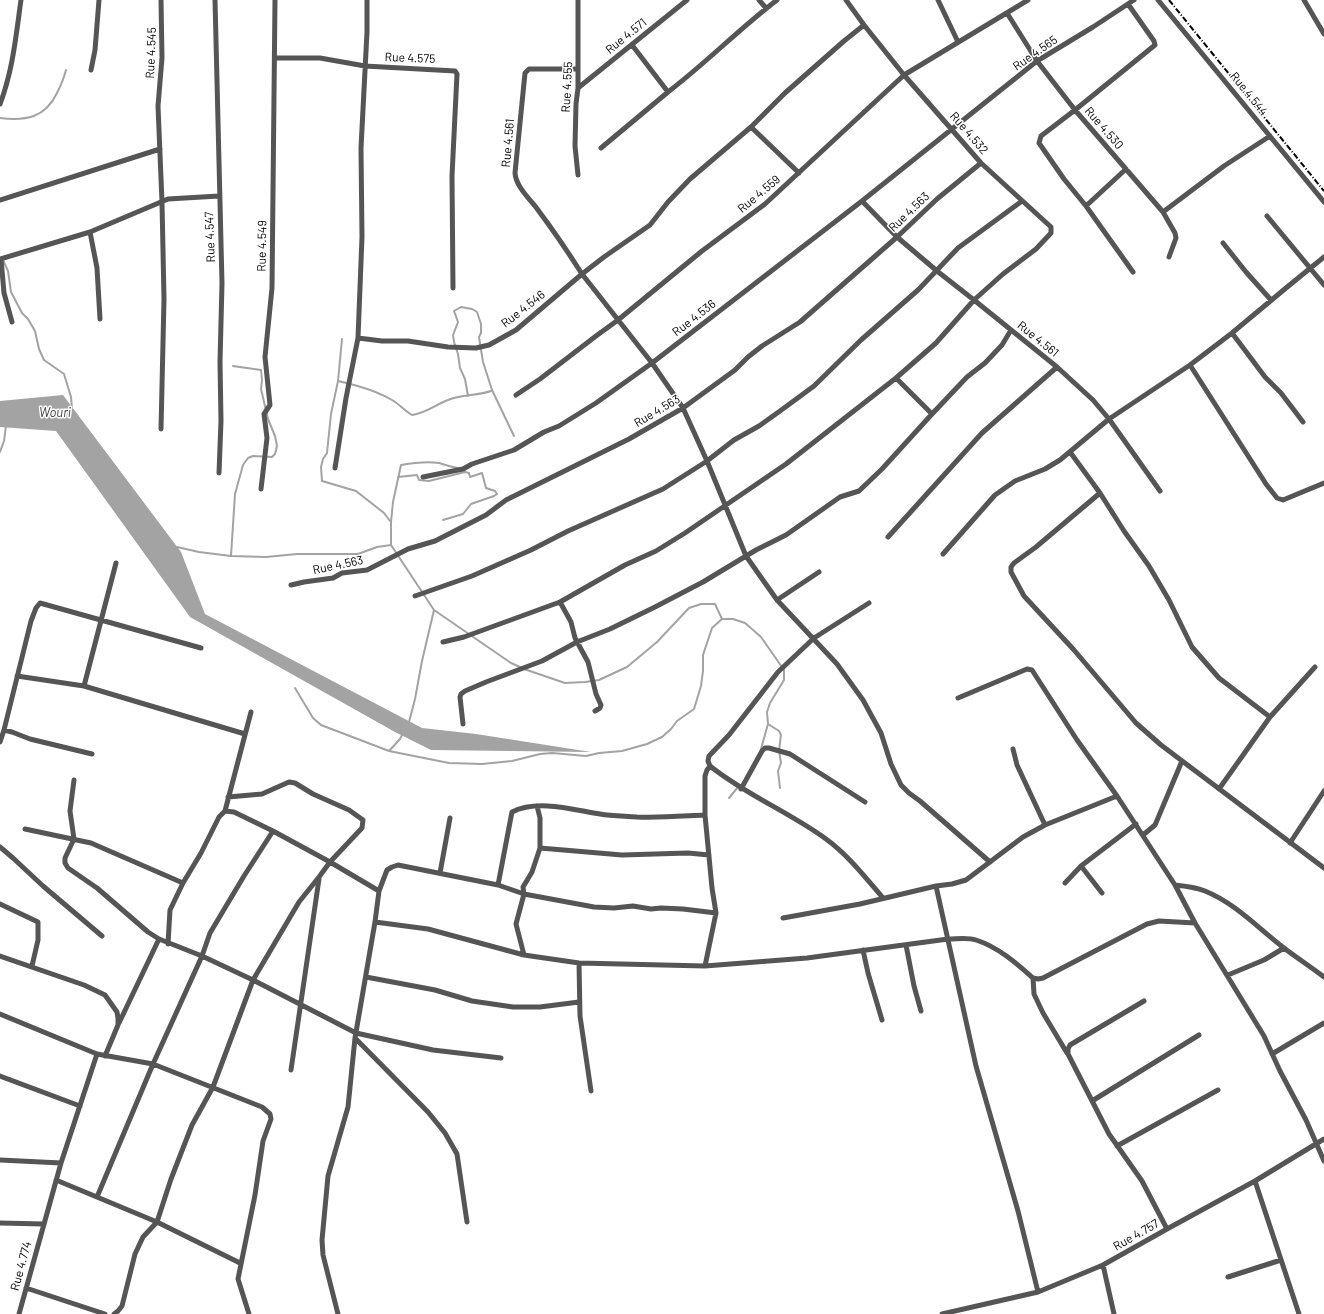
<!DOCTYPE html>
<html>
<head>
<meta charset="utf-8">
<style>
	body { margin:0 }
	canvas { display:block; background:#fff }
</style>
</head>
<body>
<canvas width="1324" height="1314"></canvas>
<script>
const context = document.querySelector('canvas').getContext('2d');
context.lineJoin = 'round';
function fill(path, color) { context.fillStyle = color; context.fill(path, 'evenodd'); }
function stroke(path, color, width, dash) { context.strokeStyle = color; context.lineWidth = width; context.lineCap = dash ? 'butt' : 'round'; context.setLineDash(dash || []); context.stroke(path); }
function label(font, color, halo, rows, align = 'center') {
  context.font = font + ' Barlow,sans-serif'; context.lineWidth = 3; context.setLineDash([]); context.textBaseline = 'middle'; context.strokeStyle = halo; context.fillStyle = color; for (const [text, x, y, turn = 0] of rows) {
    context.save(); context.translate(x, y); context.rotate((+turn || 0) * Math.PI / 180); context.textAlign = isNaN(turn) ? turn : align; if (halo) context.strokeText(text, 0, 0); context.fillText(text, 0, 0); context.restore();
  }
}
fill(new Path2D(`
	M63,395L181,552L205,614L422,728L476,734L591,752L431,750L395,732L190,617L56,431L0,427V401Z`), '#a3a3a3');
stroke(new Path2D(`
	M0,118C26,121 45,118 57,93C61,85 64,78 66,70
	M3,260L8,271L11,292L22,313L28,319L35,331L39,349L44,360L64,374L71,397L72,409
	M342,339L338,381L331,414L327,453L323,459L321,467L322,481L356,491L384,513L390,521
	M338,381C356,385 375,390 392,400C399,404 405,411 412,415C426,413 435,405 448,400C461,394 477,396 491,391
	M468,396L465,379L460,368L458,354L454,342L453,335L458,322L454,311L461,307L472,309L477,312L481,324V333L479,337L483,362L492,390L514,436
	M0,452L4,441L6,426
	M458,468C451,467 445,465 439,463C427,461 412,463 401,465L393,502L391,522V545L434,610L511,663L520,667
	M398,477L417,475L419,480L429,481L465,472
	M443,520L463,514L471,504L494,496L497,494L495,491L486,488L482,473L470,477L469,473L465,472L464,469
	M177,547L199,552L231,556L266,557L297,554H358L377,547L391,545
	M231,556L235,494L243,465L248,458L253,456L272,457L275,454L277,446L275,436L268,419L261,389L262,380L261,370L233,366
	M524,669L565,683L585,682L599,680L627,667L657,642L689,608L701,604H715L722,619
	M295,688L313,718L321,725L389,751L449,763L482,764L512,761L540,754L552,753L586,756L599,753L622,751L647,744L662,737L671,729L677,721L694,709L701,686L703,671V655L712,628L722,619H733L745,623L752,629L761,637L784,670V680L770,703L767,712L768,724L761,749
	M409,722L415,699L422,661L434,610
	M768,724L779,731L781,735L779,750L781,763L778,771L780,788
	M389,751L400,739L402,735
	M729,798L738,787`), '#a3a3a3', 2);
stroke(new Path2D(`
	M215,0L222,283L220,362L221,421L219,473
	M578,0V88L576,104L575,146L578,175
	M759,0L766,8
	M938,0L958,42
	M1158,0L1324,202
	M1304,0L1324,34
	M1128,4L1154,41L1155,45L1075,110L1041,136L1039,143L1064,179L1086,206L1133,272
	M1007,13L1037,61L1075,110L1163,212L1175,233L1176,238L1169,257
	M275,58H320L365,66L455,71L457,74L452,176L453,288
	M578,69H529L525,73L515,173C516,187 530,199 538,210C553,230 568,252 582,274L604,257L650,225L668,202L690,179L751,127L785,93L844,41L864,25
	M91,70L95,50L99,0
	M578,88L687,0
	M668,92C706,63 739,29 777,0
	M0,104C13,70 16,35 21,0
	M751,127L799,173
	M601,148L668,92L632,45
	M0,200L160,149
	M862,201L897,237L937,271L974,300L1057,367L982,433L888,537
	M1086,206L1126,169
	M1163,212L1224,166L1270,136
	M1267,216L1324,285
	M90,232L97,268L100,319
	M1223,243L1246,272L1271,300
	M0,259L90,232L168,199L219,196
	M1,259L4,293L12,322
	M1232,333L1265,377L1281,393L1303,422
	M358,338L382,341H408L448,347L476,348L489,345L516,330L582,274L652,363L683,408L707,461L663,489L568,531L531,550L472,576L415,596
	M1190,365L1266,484L1277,498L1283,500L1324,483
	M1057,367L1093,400L1109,419L1160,491
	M896,378L932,414
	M516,395L540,379L596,336L618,320L702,251L765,204L904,75L864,25L846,0
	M161,429L164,299L162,202L158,106L162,58L161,0
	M1070,452L1100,493L1124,531L1149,566L1169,600L1192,647L1219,678L1270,717
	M335,468L346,398L358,338L362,237L361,148L367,32V0
	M423,477L463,469L472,464L514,450L544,432L559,426L596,403L652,363L862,201L1037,61L1093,27L1134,0
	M261,489L267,438L264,414L270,405L265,357L272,288L275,0
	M1100,493L1036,547L1014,563L1011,567V572L1024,596L1074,650L1136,723L1161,745L1324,868
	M943,554L995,495L1015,481L1045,469L1060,460L1109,419L1190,365L1232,333L1286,288L1324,257
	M291,585L304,582L333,578L342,573L367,570L408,549L435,541L486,515L506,500L629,439L683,408L735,370L748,357L762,346L800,322L897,237L937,199L981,163
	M777,600L819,572
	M560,602L571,622L575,638L588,662L596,694L601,705L600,708L595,711
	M443,642L464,637L560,602L625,565L656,551L685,533L786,464L896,378L936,343L974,300L1003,274L1036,249L1051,233V227L981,163L904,75L1028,0
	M17,676L84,686L245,734
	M84,686L116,563
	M958,698L1027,669L1032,670L1077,740L1117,796L1175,885L1195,923L1264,1036L1280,1071L1306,1120L1324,1161
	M463,724L460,697L461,694L465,691L486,682L542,661L577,642L610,629L655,607L703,582L756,550L786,535L840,497L859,491L882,469L932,414L967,377L985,363L1002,345L1011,330
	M4,730L31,621L36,608L40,603L201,648
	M0,742L4,730L12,732L30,739L92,754
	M1013,749L1017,765L1045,825
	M710,766L708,761L709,756L729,735L778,672L814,638L869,603
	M74,780L70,811L74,839L65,858V863L68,868L97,888L148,932L159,939L202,956L253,980L356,1033L433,1050L501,1058
	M741,789L762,751L765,748H769L790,754L865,802
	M1219,789L1270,717L1315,667
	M225,811L234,812L273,831L330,862L362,828L363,820L349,810L313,794L295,783L289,782L262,794L228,797
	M25,829L91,843L183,883
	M1143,835L1155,825L1158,818L1182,761
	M1290,843L1324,791
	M0,847L13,858L43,886L102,936
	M540,848L622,855L688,853L709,855
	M990,862L920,801L909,793L901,785L891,764L881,733L863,700L837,664L777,600L746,556L707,461L734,440L759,426L780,411L814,386L861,340L918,290L958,248L1022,201
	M1081,866L1102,893
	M440,873L450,818
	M1065,883L1081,866L1136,824
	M498,885L511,817L512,812C538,799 574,810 600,814C612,816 625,816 637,817C660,818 683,816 705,815
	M1175,885C1185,886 1195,887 1205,891C1235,903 1259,929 1284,948C1297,958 1311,967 1324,977
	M936,886L952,884L966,880L1023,837L1045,825L1117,796
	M0,904L38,922V940L32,966
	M783,918L860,904L936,886L976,1066L1018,1211L1038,1292
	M375,922L428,929L524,955L579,963L705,966L807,958L948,939C957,939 967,937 976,940C998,947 1016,963 1033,978L1038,979L1043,978L1147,924L1159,921L1195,923
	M168,944L170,910L183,883L201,853L219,817L225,811L251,712
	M906,945L914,986L921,1011
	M863,950L868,973L882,1020
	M524,955L516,924L524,894L523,887L532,872L540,848V818L537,806
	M0,956L84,985L105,995L117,1012L118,1018V1025L105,1056
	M579,963L580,1016L591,1091
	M705,966L716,913L712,888L705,815V776L707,770L710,766C746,795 789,812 826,839C848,855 865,877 883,898
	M1228,975L1264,960L1284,948
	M366,977L435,990L472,1001L513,1007H540L579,1002
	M1033,978L1034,994L1043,1013L1067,1053
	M1144,1001L1070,1045L1068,1049V1054L1109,1134L1142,1181L1167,1229
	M0,1014L97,1054L153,1064L262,1107L270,1114L271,1119L263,1141L255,1195L238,1279L249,1314
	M119,1023L159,939
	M355,1038L428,1112L445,1133L457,1154L467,1222
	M1272,1054L1324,1023
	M291,1070L319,879
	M0,1076L80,1106
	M1092,1101L1199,1035
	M1117,1146L1218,1090
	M0,1160L61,1163
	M56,1180L157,1222L240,1263
	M1255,1181L1299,1314
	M97,1197L153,1064L202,956L210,933L244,876L273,831
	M0,1223L44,1224
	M1103,1265L1114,1314
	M1228,1277L1281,1260
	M26,1288L105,1314
	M19,1314L61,1163L97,1054
	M114,1314L118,1311L122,1306L135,1254L143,1237L157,1222L171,1179L192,1125L213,1087L253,980L299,902L319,877L330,862L379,891
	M338,1314L323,1255L322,1240L328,1176L348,1107L355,1038L375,922L379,891L387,870L392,867L398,865L498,885L524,894L594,907L614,908L633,906L651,909L661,908L683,909L716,913
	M942,1314L1038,1292L1103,1265L1167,1229L1255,1181L1324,1139`), '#555', 5);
stroke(new Path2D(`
	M1169,0L1324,191`), '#000', 2, [6, 2, 1, 2]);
label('12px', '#000', '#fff', [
	["Rue 4.571",626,36,-39],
	["Rue 4.545",151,53,-88],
	["Rue 4.565",1035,53,-35],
	["Rue 4.575",410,58,2],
	["Rue 4.555",567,87,-87],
	["Rue 4.544",1249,94,51],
	["Rue 4.530",1104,128,49],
	["Rue 4.532",969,133,49],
	["Rue 4.561",508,143,-85],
	["Rue 4.559",759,194,-40],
	["Rue 4.563",909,212,-44],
	["Rue 4.547",210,237,-92],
	["Rue 4.549",262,246,-89],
	["Rue 4.546",523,309,-38],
	["Rue 4.536",694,318,-38],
	["Rue 4.561",1038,339,39],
	["Rue 4.563",657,411,-31],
	["Rue 4.563",338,565,-12],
	["Rue 4.757",1136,1235,-30],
	["Rue 4.774",21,1266,-75]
]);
label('italic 13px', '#444', '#fff', [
	["Wouri",55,413]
]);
</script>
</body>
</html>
